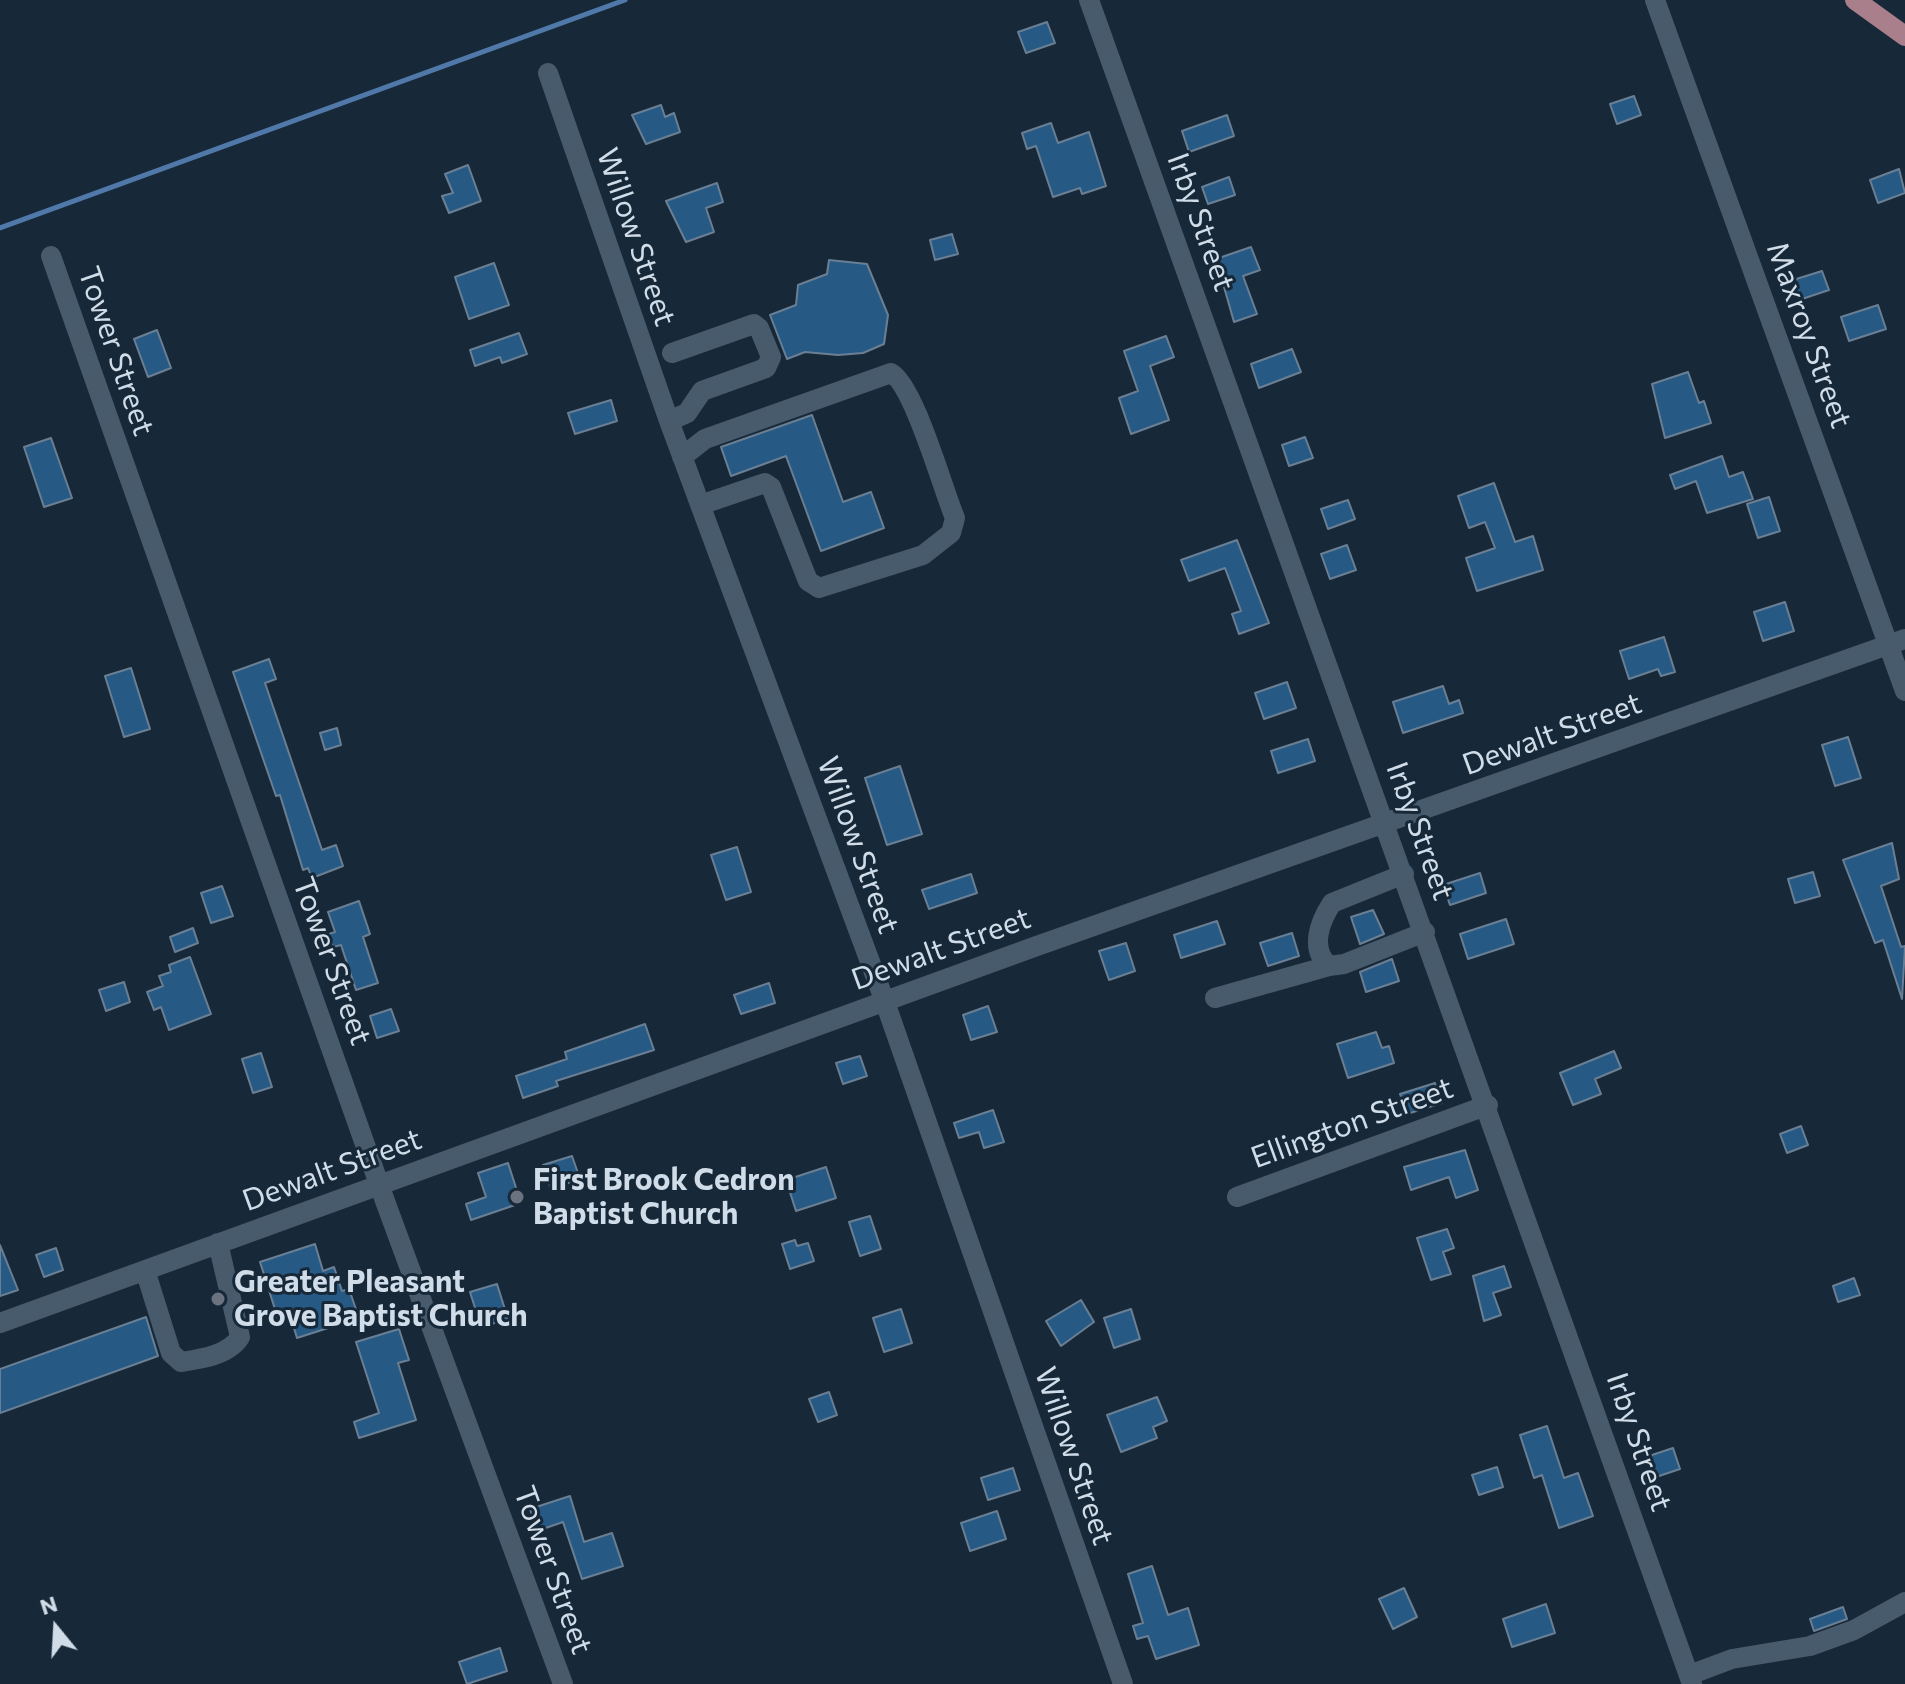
<!DOCTYPE html>
<html>
<head>
<meta charset="utf-8">
<style>
	body { margin:0 }
	#map { position:relative; width:1905px; height:1684px; overflow:hidden; background:#172939; font-family:Commissioner,sans-serif }
	canvas { display:block }
	.north { position:absolute; left:16px; top:1588px; width:80px; height:80px; -webkit-text-stroke:6px #172939; paint-order:stroke; rotate:342deg; font-size:22px; font-weight:700; line-height:32px; text-align:center; color:#d0dce7 }
	.north::after { content:''; display:block; margin:auto; width:28px; height:36px; background:#d0dce7; clip-path:polygon(50% 0,100% 100%,50% 72%,0 100%) }
</style>
</head>
<body>
<div id="map">
<canvas width="1905" height="1684"></canvas>
<div class="north">N</div>
</div>
<script>
const context = document.querySelector('canvas').getContext('2d');
context.lineJoin = 'round';
function stroke(path, color, width, dash) { context.strokeStyle = color; context.lineWidth = width; context.lineCap = dash ? 'butt' : 'round'; context.setLineDash(dash || []); context.stroke(path); }
function fill(path, color) { context.fillStyle = color; context.fill(path, 'evenodd'); }
function label(font, color, halo, rows, align = 'center') {
  context.font = font + ' Commissioner,sans-serif'; context.lineWidth = 6; context.setLineDash([]); context.textBaseline = 'middle'; context.strokeStyle = halo; context.fillStyle = color; for (const [text, x, y, turn = 0] of rows) {
    context.save(); context.translate(x, y); context.rotate((+turn || 0) * Math.PI / 180); context.textAlign = isNaN(turn) ? turn : align; if (halo) context.strokeText(text, 0, 0); context.fillText(text, 0, 0); context.restore();
  }
}
stroke(new Path2D(`
	M0,228L625,0`), '#5079aa', 5);
const building = new Path2D(`
	M1047,22L1055,43L1026,53L1018,32Z
	M1634,96L1641,115L1617,124L1610,104Z
	M661,105L665,117L674,113L680,132L646,144L632,115Z
	M1227,115L1234,136L1189,152L1182,131Z
	M1051,123L1058,143L1089,132L1106,186L1082,194L1080,188L1053,197L1036,146L1027,149L1022,133Z
	M468,165L481,201L449,213L442,196L453,193L445,174Z
	M1899,169L1905,193L1878,203L1870,180Z
	M1229,177L1235,195L1208,204L1202,187Z
	M717,183L723,202L706,208L714,232L686,242L666,201Z
	M952,234L958,254L935,260L930,240Z
	M1251,247L1260,270L1243,276L1257,314L1234,322L1216,259Z
	M829,260L867,264L888,315L884,344L863,353L838,355L805,352L787,359L770,315L796,305L798,285L827,274Z
	M494,263L509,305L469,319L455,277Z
	M1822,271L1829,290L1799,300L1793,280Z
	M1878,305L1886,329L1849,341L1841,317Z
	M157,330L171,368L148,377L134,339Z
	M519,333L527,354L502,363L500,357L475,366L470,350Z
	M1166,336L1174,357L1150,366L1169,420L1131,434L1119,398L1138,391L1124,351Z
	M1292,349L1301,372L1259,388L1251,364Z
	M1688,372L1699,403L1704,401L1711,423L1665,438L1652,384Z
	M611,400L617,421L575,434L568,413Z
	M812,415L843,502L871,492L884,528L821,551L786,456L731,476L721,447Z
	M1305,437L1313,458L1289,466L1282,445Z
	M51,438L72,498L44,507L24,447Z
	M1722,456L1729,477L1743,472L1753,499L1707,513L1696,481L1675,489L1670,475Z
	M1494,483L1515,542L1533,536L1543,570L1477,591L1466,558L1495,548L1485,522L1469,528L1458,496Z
	M1769,497L1780,531L1758,538L1747,504Z
	M1348,500L1355,519L1328,529L1321,509Z
	M1237,540L1269,623L1239,634L1232,614L1241,611L1225,568L1189,581L1181,560Z
	M1347,545L1356,570L1330,579L1321,554Z
	M1785,602L1794,631L1763,641L1754,612Z
	M1664,637L1675,672L1661,676L1658,669L1629,679L1620,651Z
	M269,659L276,679L265,683L322,850L336,845L343,866L312,878L308,868L303,870L280,795L276,796L233,672Z
	M131,668L150,729L124,737L105,676Z
	M1287,682L1296,708L1264,719L1255,693Z
	M1443,686L1449,704L1459,700L1463,713L1403,733L1393,702Z
	M337,728L341,745L325,750L320,733Z
	M1848,737L1861,778L1835,786L1822,745Z
	M1308,739L1315,761L1278,773L1271,751Z
	M900,766L922,834L887,845L865,778Z
	M1892,843L1899,879L1881,886L1901,947L1905,946L1902,999L1883,940L1875,943L1843,860Z
	M737,847L751,892L726,900L711,855Z
	M1813,872L1820,896L1795,903L1788,879Z
	M1480,873L1486,893L1450,905L1443,885Z
	M971,874L977,893L929,909L922,890Z
	M222,886L233,916L211,923L201,893Z
	M359,901L370,934L363,937L378,983L356,990L341,945L333,947L329,934L335,932L328,912Z
	M1373,910L1384,934L1360,944L1351,917Z
	M1506,919L1514,944L1468,959L1460,934Z
	M1217,921L1225,944L1181,958L1174,935Z
	M193,928L198,943L175,952L170,937Z
	M1292,933L1299,956L1268,966L1260,943Z
	M1126,943L1135,971L1109,980L1099,951Z
	M190,957L211,1014L169,1030L161,1007L154,1010L147,992L163,986L159,976L171,972L169,965Z
	M1392,959L1399,981L1366,992L1360,972Z
	M124,982L130,1002L106,1011L99,990Z
	M769,983L775,1003L741,1014L734,995Z
	M988,1006L997,1032L971,1040L963,1015Z
	M391,1009L399,1031L377,1038L370,1016Z
	M645,1024L654,1050L556,1081L558,1086L523,1098L516,1076L567,1059L565,1052Z
	M1376,1032L1382,1048L1389,1046L1394,1063L1348,1078L1337,1044Z
	M1614,1051L1621,1068L1595,1079L1601,1094L1573,1105L1560,1073Z
	M261,1053L272,1087L253,1093L242,1059Z
	M860,1056L867,1076L843,1084L836,1063Z
	M1435,1083L1442,1103L1407,1114L1400,1094Z
	M993,1110L1004,1142L984,1148L979,1132L959,1138L954,1123Z
	M1801,1126L1808,1145L1787,1153L1780,1134Z
	M1465,1150L1478,1190L1456,1198L1449,1177L1411,1190L1404,1167Z
	M572,1156L580,1179L551,1189L543,1165Z
	M508,1163L521,1203L471,1220L466,1204L486,1197L478,1173Z
	M826,1167L836,1198L796,1211L786,1180Z
	M870,1216L881,1249L860,1256L849,1222Z
	M1447,1229L1454,1248L1443,1252L1451,1274L1431,1280L1417,1238Z
	M795,1240L797,1246L808,1243L814,1261L790,1269L782,1244Z
	M315,1244L323,1271L334,1267L342,1291L349,1289L359,1318L297,1338L291,1318L279,1322L260,1262Z
	M0,1245L18,1290L0,1296Z
	M56,1248L63,1270L44,1277L36,1255Z
	M1504,1266L1511,1287L1493,1293L1501,1315L1484,1321L1473,1276Z
	M1854,1278L1860,1295L1838,1302L1833,1286Z
	M497,1284L508,1319L481,1327L470,1292Z
	M1081,1300L1094,1322L1061,1346L1046,1321Z
	M901,1309L912,1343L884,1352L873,1318Z
	M1131,1309L1140,1339L1114,1348L1104,1318Z
	M146,1317L158,1356L0,1413V1369Z
	M399,1329L409,1360L398,1363L416,1420L359,1438L354,1422L379,1413L356,1342Z
	M829,1392L837,1415L818,1422L809,1399Z
	M1157,1397L1167,1421L1153,1427L1157,1438L1121,1452L1107,1415Z
	M1547,1426L1564,1478L1578,1473L1593,1516L1559,1528L1542,1475L1534,1478L1520,1435Z
	M1673,1448L1680,1469L1656,1477L1649,1456Z
	M1497,1467L1503,1487L1479,1495L1472,1475Z
	M1013,1468L1020,1490L988,1500L981,1478Z
	M570,1496L584,1542L612,1533L623,1566L582,1579L563,1522L537,1531L530,1509Z
	M997,1511L1006,1539L970,1551L961,1523Z
	M1152,1566L1168,1615L1188,1608L1199,1645L1156,1659L1148,1636L1137,1639L1133,1626L1143,1623L1128,1574Z
	M1404,1588L1417,1617L1393,1629L1379,1599Z
	M1546,1604L1555,1633L1512,1647L1503,1619Z
	M1843,1607L1847,1619L1814,1631L1810,1619Z
	M500,1648L507,1671L467,1684L459,1662Z`);
fill(building, '#265984');
stroke(building, '#6a7f93', 2);
stroke(new Path2D(`
	M1089,0L1692,1684
	M1655,0L1905,691
	M548,73L669,421L885,1002L1123,1684
	M51,256L385,1201L563,1684
	M669,421L687,413L702,391L766,368L771,357L759,328L754,324L672,353
	M682,457L705,439L891,373C914,385 943,490 955,518L951,533L923,555L819,588L808,581L771,487L765,483L700,505
	M1404,874L1332,903C1320,921 1309,949 1329,966L1344,964L1425,932
	M1215,998L1329,966
	M1237,1197L1488,1105
	M145,1270L171,1353L181,1362C201,1359 229,1355 240,1337L218,1243
	M0,1323L1034,947L1905,639
	M1689,1675L1732,1659L1810,1646L1854,1630L1905,1602`), '#475b6d', 20);
stroke(new Path2D(`
	M1855,0L1905,36`), '#a87f8a', 20);
for (const [x, y, r, color] of [
	[517,1197,8,"#6b7280"],
	[218,1299,8,"#6b7280"]
]) { const dot = new Path2D(); dot.arc(x, y, r, 0, 2 * Math.PI); context.fillStyle = color; context.fill(dot); stroke(dot, '#172939', 3); }
label('30px', '#d0dce7', '#172939', [
	["Irby Street",1201,222,70],
	["Willow Street",636,237,71],
	["Maxroy Street",1809,335,70],
	["Tower Street",116,351,71],
	["Dewalt Street",1552,734,-20],
	["Irby Street",1420,831,70],
	["Willow Street",858,845,70],
	["Dewalt Street",941,949,-20],
	["Tower Street",332,961,70],
	["Ellington Street",1352,1123,-20],
	["Dewalt Street",332,1170,-20],
	["Irby Street",1639,1442,71],
	["Willow Street",1074,1456,71],
	["Tower Street",553,1570,70]
]);
label('bold 30px', '#d0dce7', '#172939', [
	["First Brook Cedron",533,1180],
	["Baptist Church",533,1214],
	["Greater Pleasant",234,1282],
	["Grove Baptist Church",234,1316]
], 'left');
</script>
</body>
</html>
